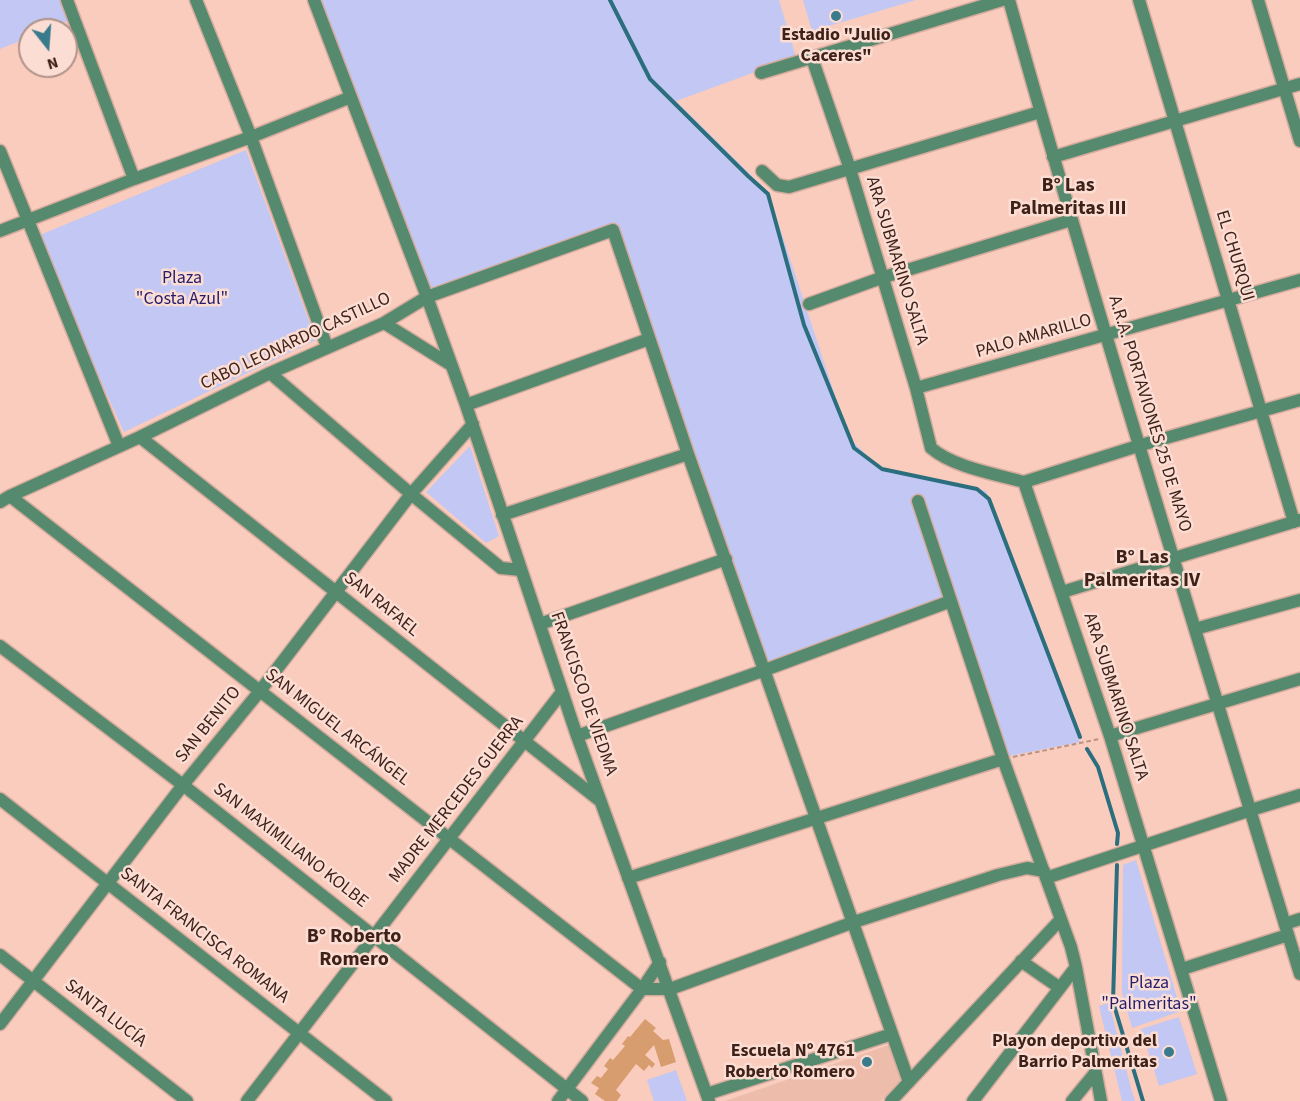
<!DOCTYPE html>
<html>
<head>
<meta charset="utf-8">
<style>
	body { margin:0 }
	#map { position:relative; width:1300px; height:1101px; overflow:hidden; background:#f9ccbd; font-family:"Source Sans 3",sans-serif }
	canvas { display:block }
	.north { position:absolute; left:18px; top:18px; width:60px; height:60px; box-sizing:border-box; background:#fcddd3; border:2px solid #b09289; border-radius:50%; rotate:163deg; font-size:16px; font-weight:700; line-height:24px; text-align:center; color:#3e2219 }
	.north::after { content:''; display:block; margin:auto; width:21px; height:27px; background:#397a8d; clip-path:polygon(50% 0,100% 100%,50% 72%,0 100%) }
</style>
</head>
<body>
<div id="map">
<canvas width="1300" height="1101"></canvas>
<div class="north">N</div>
</div>
<script>
const context = document.querySelector('canvas').getContext('2d');
context.lineJoin = 'round';
function fill(path, color) { context.fillStyle = color; context.fill(path, 'evenodd'); }
function stroke(path, color, width, dash) { context.strokeStyle = color; context.lineWidth = width; context.lineCap = dash ? 'butt' : 'round'; context.setLineDash(dash || []); context.stroke(path); }
function label(font, color, halo, rows, align = 'center') {
  context.font = font + ' "Source Sans 3",sans-serif'; context.lineWidth = 5; context.setLineDash([]); context.textBaseline = 'middle'; context.strokeStyle = halo; context.fillStyle = color; for (const [text, x, y, turn = 0] of rows) {
    context.save(); context.translate(x, y); context.rotate((+turn || 0) * Math.PI / 180); context.textAlign = isNaN(turn) ? turn : align; if (halo) context.strokeText(text, 0, 0); context.fillText(text, 0, 0); context.restore();
  }
}
fill(new Path2D(`
	M889,1045L902,1079L881,1101H725Z`), '#edbcab');
fill(new Path2D(`
	M0,0H66L73,19L46,30H30V37L0,49Z
	M316,0H779L796,57L676,101L768,192L849,438L882,470L986,491L1080,742L1004,757L952,600L767,665L614,229L428,295Z
	M803,0H916L812,31Z
	M246,150L316,340L124,432L35,237Z
	M470,446L499,536L486,543L426,492Z
	M1136,860L1181,1011L1132,1028L1122,993L1123,865Z
	M1109,1003L1131,1088L1135,1101H1122L1099,1006Z
	M1179,1017L1197,1074L1159,1086L1141,1029Z
	M676,1070L687,1101H654L647,1080Z`), '#c2c7f3');
stroke(new Path2D(`
	M610,0L650,79L748,176L768,194L804,325L854,448L882,469L977,489L989,499L1080,737
	M1087,749L1098,767L1118,833L1117,844
	M1117,865L1113,1002L1143,1101`), '#2b6e7e', 4);
fill(new Path2D(`
	M645,1019L656,1028L653,1031L663,1040L669,1039L676,1062L661,1067L654,1045L645,1055L655,1064L652,1068L649,1065L644,1071L636,1064L616,1090L621,1095L617,1101H605L595,1094L599,1088L591,1083L597,1076L601,1078L608,1069L604,1066L610,1058L613,1060L625,1046L622,1044L628,1036L630,1037Z`), '#d79d6e');
const minor = new Path2D(`
	M67,0L134,179
	M196,0L251,137L327,347
	M314,0L427,297L466,405L577,736L709,1101
	M1009,0C1100,326 1202,650 1300,974
	M1139,0L1294,522
	M1258,0L1300,141
	M812,58L850,169L916,388L931,448C953,467 995,474 1024,482L1110,736L1221,1101
	M761,73L1002,0
	M0,151L119,446
	M1053,157L1300,84
	M762,171L777,185L789,187L1040,112
	M0,231L134,179L251,137L351,97
	M809,304L881,278L1071,220
	M384,323L451,365
	M270,373L411,494L501,568L521,570
	M916,388L1300,280
	M466,405L649,339
	M140,437L599,800
	M1024,482L1141,445L1300,400
	M10,496L642,989H670L854,922L998,875L1027,868L1044,871
	M918,501L1003,759L1071,947L1076,967L1101,1101
	M0,502L10,496L140,437L270,373L384,323L427,297L613,230L688,454L909,1082
	M502,515L688,454
	M1062,592L1300,520
	M540,624L726,559
	M1195,629L1300,600
	M0,646L183,785L582,1101
	M577,736L765,670L951,601
	M1110,736L1300,679
	M0,799L386,1101
	M628,878L1003,759
	M1046,878L1251,810L1300,795
	M1285,924L1300,919
	M0,955L187,1101
	M1021,961L1060,988
	M1182,969L1288,935
	M0,1024L183,785L260,691L411,494L473,424
	M707,1094L892,1034
	M247,1101L562,692
	M558,1101L642,989L660,962
	M891,1101L1061,919
	M973,1101L1076,967
	M1072,1101L1095,1073`);
stroke(minor, '#d4aa9c', 15);
stroke(new Path2D(`
	M1013,757L1099,739`), '#b99285', 2, [4.5, 3]);
stroke(minor, '#558a6e', 12);
for (const [x, y, r, color] of [
	[836,16,6,"#397a8d"],
	[1169,1052,6,"#397a8d"],
	[867,1062,6,"#397a8d"]
]) { const dot = new Path2D(); dot.arc(x, y, r, 0, 2 * Math.PI); context.fillStyle = color; context.fill(dot); stroke(dot, '#fcddd3', 2); }
label('bold 18px', '#3e2219', '#fcddd3', [
	["Estadio \"Julio",836,36,"center"],
	["Caceres\"",836,57,"center"],
	["Playon deportivo del",1157,1042],
	["Barrio Palmeritas",1157,1063],
	["Escuela Nº 4761",855,1052],
	["Roberto Romero",855,1073]
], 'right');
label('18px', '#3e2219', '#fcddd3', [
	["EL CHURQUI",1234,256,73],
	["ARA SUBMARINO SALTA",896,261,73],
	["PALO AMARILLO",1034,337,-16],
	["CABO LEONARDO CASTILLO",296,342,-25],
	["A.R.A. PORTAVIONES 25 DE MAYO",1149,414,73],
	["SAN RAFAEL",381,605,39],
	["FRANCISCO DE VIEDMA",583,694,71],
	["ARA SUBMARINO SALTA",1115,697,72],
	["SAN BENITO",209,725,-51],
	["SAN MIGUEL ARCÁNGEL",337,728,38],
	["MADRE MERCEDES GUERRA",457,800,-52],
	["SAN MAXIMILIANO KOLBE",290,846,38],
	["SANTA FRANCISCA ROMANA",204,936,38],
	["SANTA LUCÍA",105,1014,38]
]);
label('18px', '#251d6c', '#fcddd3', [
	["Plaza",182,279],
	["\"Costa Azul\"",182,300],
	["Plaza",1149,984],
	["\"Palmeritas\"",1149,1005]
]);
label('bold 20px', '#3e2219', '#fcddd3', [
	["B° Las",1068,187],
	["Palmeritas III",1068,210],
	["B° Las",1142,559],
	["Palmeritas IV",1142,582],
	["B° Roberto",354,938],
	["Romero",354,961]
]);
</script>
</body>
</html>
